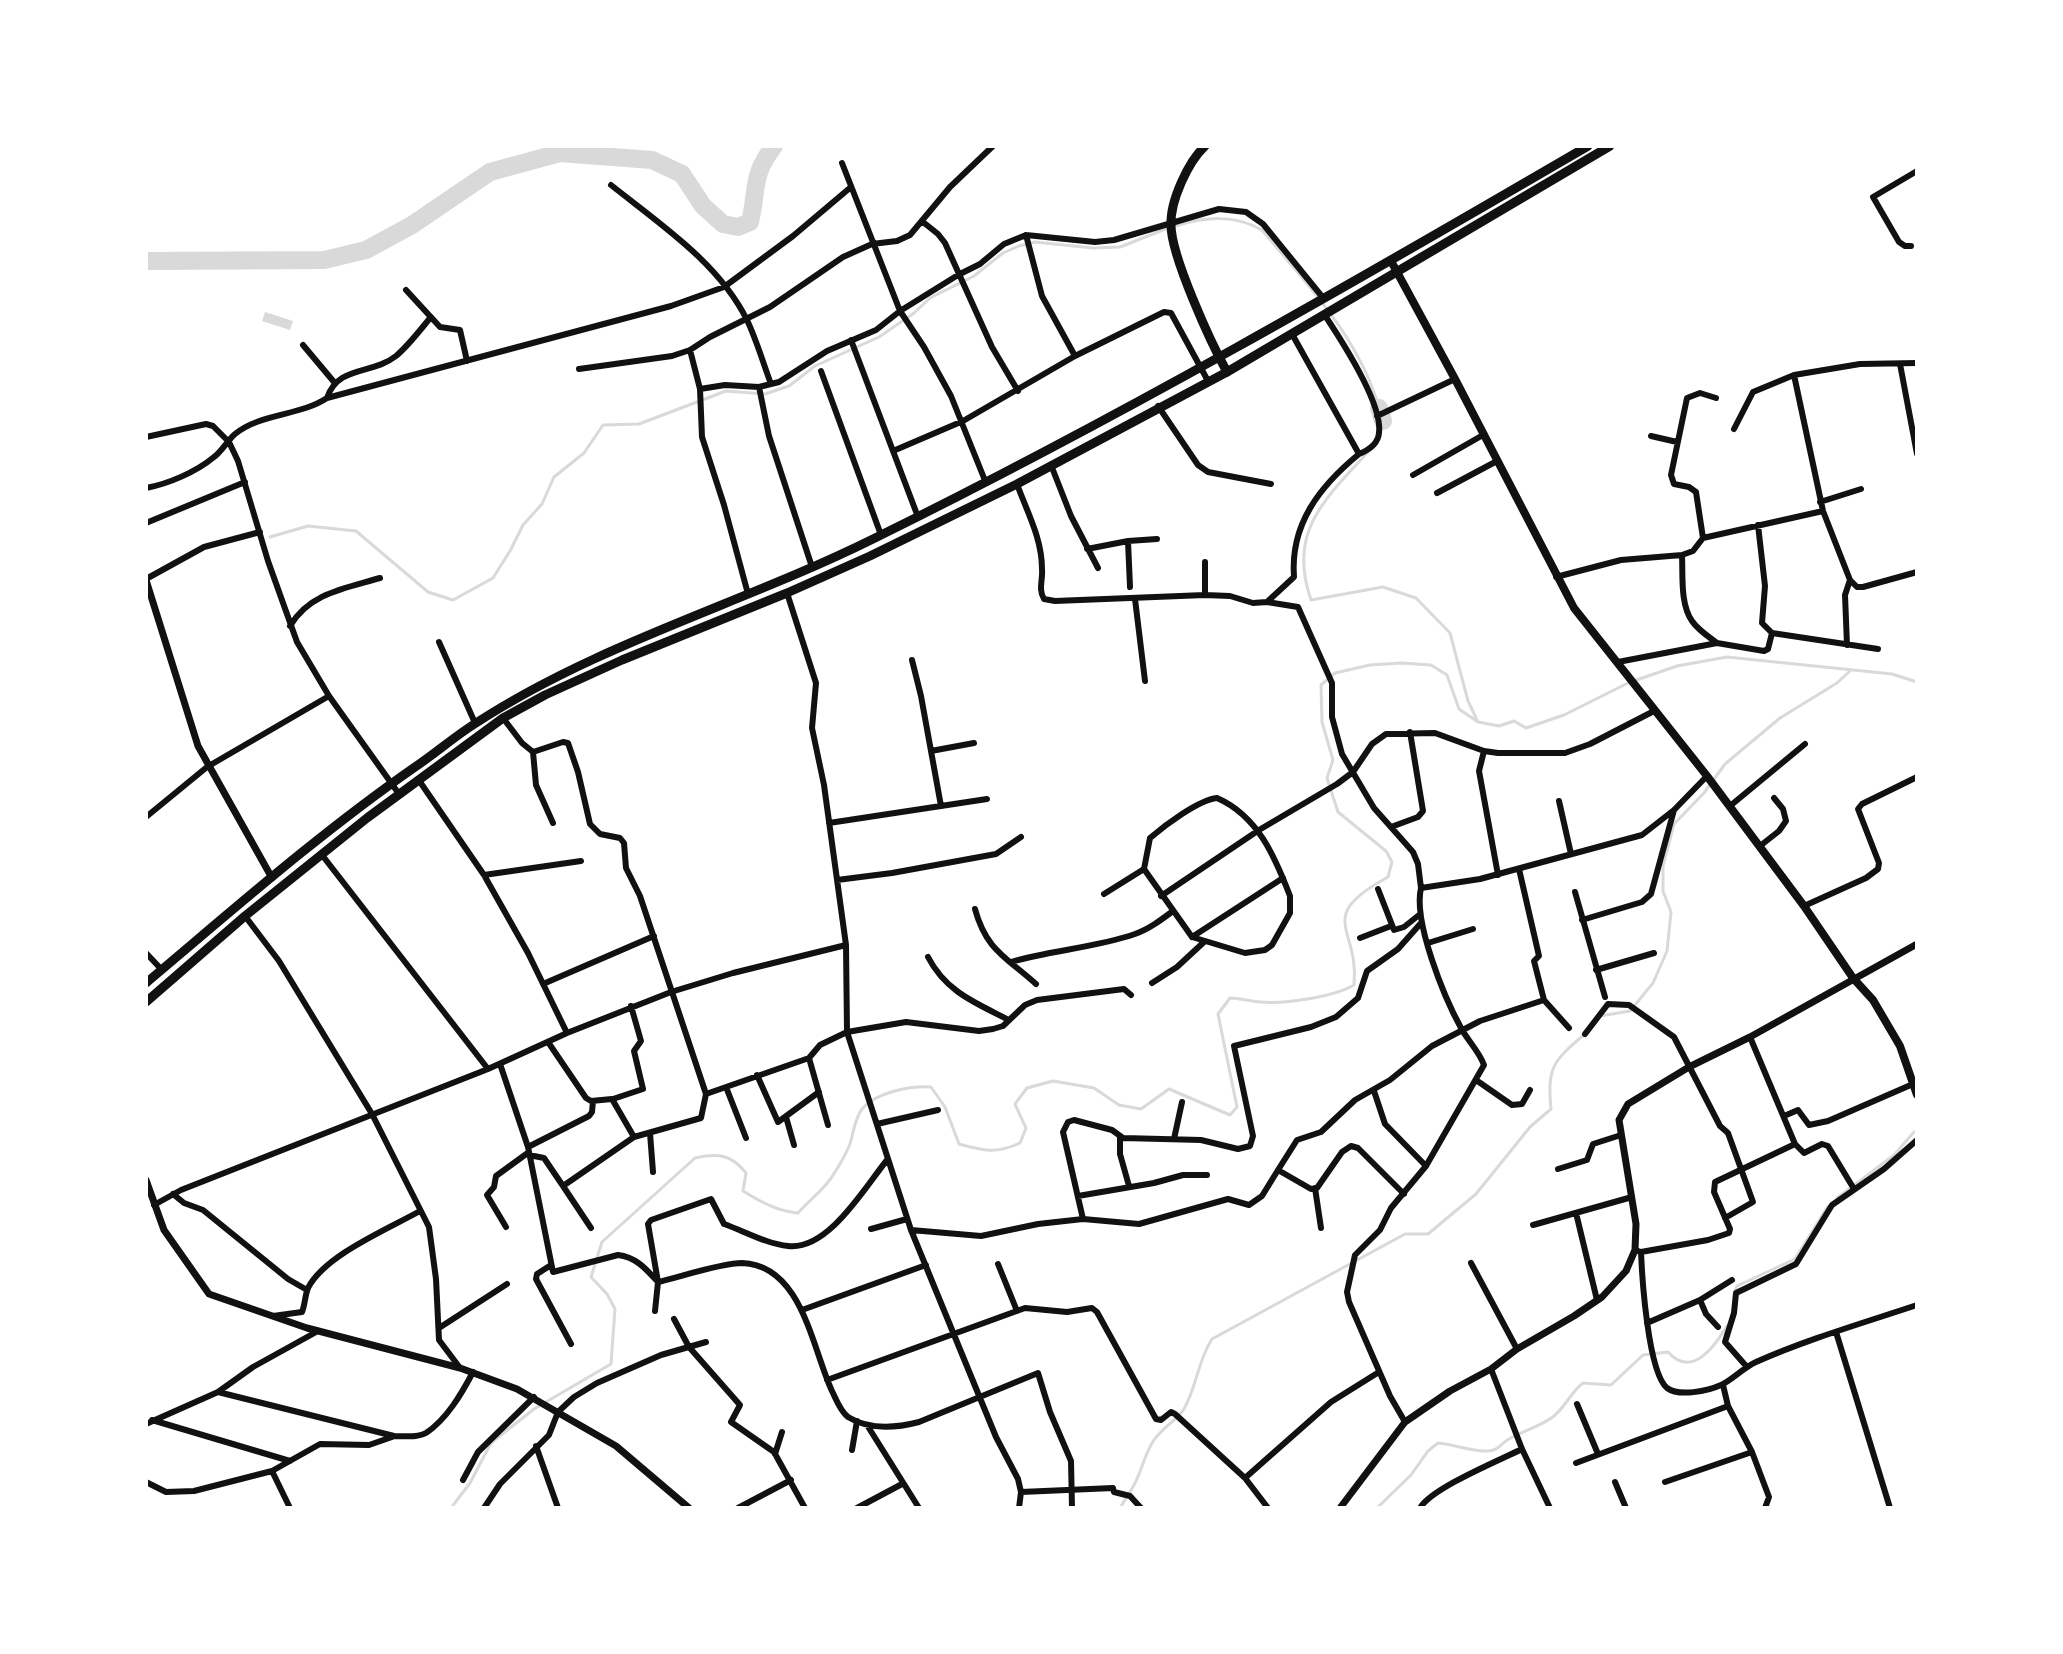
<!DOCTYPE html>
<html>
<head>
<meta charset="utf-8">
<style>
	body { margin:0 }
	#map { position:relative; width:2063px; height:1654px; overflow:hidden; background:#fff; font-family:"Crimson Pro",serif }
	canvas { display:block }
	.frame { position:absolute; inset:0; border:148px solid #fff; pointer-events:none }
</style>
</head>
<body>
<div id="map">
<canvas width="2063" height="1654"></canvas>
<div class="frame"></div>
</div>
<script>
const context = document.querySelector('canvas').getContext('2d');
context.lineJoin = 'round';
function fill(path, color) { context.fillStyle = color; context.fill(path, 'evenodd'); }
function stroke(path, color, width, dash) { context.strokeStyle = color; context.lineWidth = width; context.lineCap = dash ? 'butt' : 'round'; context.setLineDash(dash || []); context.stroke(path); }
fill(new Path2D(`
	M265,312L293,321L290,330L262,321Z`), '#d9d9d9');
stroke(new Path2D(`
	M1175,226C1206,217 1234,214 1262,230C1307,284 1360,339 1379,408
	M1368,452C1325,499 1287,532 1311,600L1383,587L1416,598L1450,633L1468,701L1478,722L1499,726L1514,721L1526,728L1564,715L1628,683L1677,666L1727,657L1892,674L1917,682
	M270,537L308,526L356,531L428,592L453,600L493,578L510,551L523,525L542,504L554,477L584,453L603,425L639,424L726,391L765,394L789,386L815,366L879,337L914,313L930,298L974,276L1003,253L1019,246L1035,242L1093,248L1120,247L1168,228
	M1600,1016L1630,1011L1653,983L1667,951L1671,912L1663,891V866L1674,824L1704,793L1725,764L1780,718L1837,683L1851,670
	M1837,1198L1894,1155L1914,1132L1917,1131
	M1735,1291L1737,1286L1795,1259L1828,1206
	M451,1508L470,1483L491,1443L534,1409L611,1364L615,1309L607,1294L591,1277L602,1242L695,1158C718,1153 731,1154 746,1173L743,1191C761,1202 777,1211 798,1213C811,1198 825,1190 835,1172C840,1164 846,1154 850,1144C853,1134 855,1118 862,1109C876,1092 910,1086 931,1087L945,1107L959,1144C984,1151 996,1154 1020,1143L1026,1128L1015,1104L1027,1088L1053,1081L1094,1088L1119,1105L1141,1109L1169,1089L1230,1115L1237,1107L1218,1014L1230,998C1241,998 1251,1002 1261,1002C1285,1004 1334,997 1354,985C1360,927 1313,918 1388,877L1392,862L1386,851L1338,812L1327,778L1333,760L1322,722L1321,685L1335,673L1370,665L1401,663L1431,665L1447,675L1459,709L1478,722
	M1120,1508C1125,1499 1132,1490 1136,1481C1143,1467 1145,1453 1154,1440C1162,1428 1179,1418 1184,1409C1197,1386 1198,1360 1212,1339L1405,1234H1428L1476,1194L1530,1127L1551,1109C1547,1067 1553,1061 1585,1034
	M1377,1508L1411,1475L1428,1451L1438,1443C1454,1444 1472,1452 1488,1451C1498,1451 1501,1443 1509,1439C1524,1430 1540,1427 1554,1416C1566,1406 1571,1392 1583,1383L1611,1385L1643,1355L1668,1352C1692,1379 1715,1346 1727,1326`), '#d9d9d9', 3);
stroke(new Path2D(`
	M146,261L324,260L366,250L412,225L490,172L560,153L652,160L682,174L703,206L723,224L738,227L750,222C758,188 751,176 774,146
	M1379,408L1383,421`), '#d9d9d9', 18);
stroke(new Path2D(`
	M842,163L900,311L924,347L951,396L986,483
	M611,185C660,224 719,263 747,320C757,341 763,363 771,384
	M923,222L938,234L945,243L992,347L1018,391
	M1026,235L1042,296L1075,356
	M1911,246H1905L1899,242L1873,197L1917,171
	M406,290L440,327L460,330L467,361
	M1324,314C1340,338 1383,403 1379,433C1378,444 1369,450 1359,454
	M851,340L918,517
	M303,345L334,382
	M690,350L700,389
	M1917,363L1860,364L1794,375L1823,511L1850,580L1857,587H1863L1917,572
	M1900,364L1917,454
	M579,369L672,356L690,350L710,337L770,307L843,257L872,244L897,241L910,235L950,187L993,146
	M821,371L881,535
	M759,387L769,436L812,567
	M327,398C338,365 372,375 396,356C409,345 420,330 431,317
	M1158,406L1198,465L1208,472L1271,484
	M1377,416L1455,379
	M1734,429L1753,392L1794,375
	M1651,436L1677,442
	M146,437L206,424L213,426L229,442L238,461L268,561L297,642L329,696L399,794
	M893,451L963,421L1075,356L1164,312L1171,313L1208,381
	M1051,465L1071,516L1098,568
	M1413,475L1483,435
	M1017,484C1027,512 1042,538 1042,569C1043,580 1038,589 1044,599L1055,601L1205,595L1230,596L1253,603L1267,602L1298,607L1332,683V717L1342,754L1374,808L1413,852L1418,864L1421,888
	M146,488C168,484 196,472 214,457C222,451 227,441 235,434C261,413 300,416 327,398L671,306L724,287L793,236L851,187
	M1437,493L1497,461
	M1820,502L1861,489
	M146,523L245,482
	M1758,525L1765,586L1762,623L1772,633
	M1703,538L1696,492L1689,487L1674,484L1671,475L1687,398L1700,393L1716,398
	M1087,549L1128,541
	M1682,555C1683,575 1680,604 1692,621C1698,630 1709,637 1717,643
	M1556,577L1621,560L1682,555L1693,551L1703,538L1823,511
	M146,579L204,547L260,532
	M1130,587L1128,541L1157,539
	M787,593L816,683L812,728L824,785L846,945L847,1032L911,1230L996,1437L1018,1479L1021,1492L1019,1508
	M748,594L724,505L702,437L700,389L725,385L759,387L779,382L827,351L876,330L900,311L958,275L980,264L1004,244L1026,235L1095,242L1114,240L1219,209L1246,212L1263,224L1324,299
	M1205,595V562
	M1135,599L1145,681
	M1267,602L1294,577C1290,524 1320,486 1359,454L1292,334
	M290,626C309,593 346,588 380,578
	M439,642L475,723
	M1847,645L1845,595L1850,580
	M912,660L921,696L941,806
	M1618,662L1717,643L1764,651L1768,649L1772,633L1878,649
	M503,718L522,743L533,752L563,742L568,743L578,772L590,824L600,834L620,838L624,843L626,868L640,896L706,1094L809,1058
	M931,751L974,743
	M1484,751L1479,771L1498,875
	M533,752L536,785L553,823
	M418,779L484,875L528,953L567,1033
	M1217,798C1258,816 1275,857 1290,896V913L1272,945L1265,950L1245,953L1192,937L1144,869L1150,838C1164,826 1198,800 1217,798Z
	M1559,801L1571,854
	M1730,806L1805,744
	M146,817L207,767L329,696
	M829,823L987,799
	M1391,827L1418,817L1423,811L1410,732
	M1760,846L1779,831L1786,821L1783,809L1774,798
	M322,855L488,1069
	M1519,869L1539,956L1534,961L1544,1000L1569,1028
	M484,875L581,861
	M837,880L892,873L996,854L1021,837
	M1378,889L1394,930L1404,927L1419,915
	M1575,892L1605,997
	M1104,894L1144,869
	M1161,896L1259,830L1337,784L1353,772L1372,744L1386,734L1435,733L1484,751L1498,753H1565L1590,744L1654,711
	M1804,906L1866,878L1878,869L1879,863L1858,809L1862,804L1917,777
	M975,909C986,950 1006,957 1036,984
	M245,916L279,961L372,1114L429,1227L436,1279L439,1340L460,1368
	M1582,920L1642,902L1651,894L1674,810
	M1192,937L1283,878
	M1360,938L1391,926
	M1428,943L1473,929
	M146,953L162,970
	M928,957C946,992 976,1003 1009,1020
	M1011,962C1051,950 1095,948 1135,934C1149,929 1161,920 1173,911
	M1596,970L1654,953
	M1152,983L1177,967L1204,942
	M543,984L654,936
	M1585,1034L1608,1004L1629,1005L1674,1037L1720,1126L1728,1133L1753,1202L1725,1218
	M1750,1037L1795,1144L1804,1153L1822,1144L1828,1146L1854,1189
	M548,1042L586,1098L591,1101L612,1099L634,1137L701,1118L706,1094
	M500,1064L528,1147L553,1272L618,1255C636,1257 646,1269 658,1282C680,1277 721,1263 742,1263C802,1265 812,1348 832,1391C836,1399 840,1411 848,1417C869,1430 896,1428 919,1422L1038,1373L1050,1412L1071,1461L1072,1508
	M757,1075L778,1122L819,1092
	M1476,1080L1512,1105L1522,1104L1530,1090
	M726,1087L746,1138
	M1374,1091L1385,1124L1426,1166
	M613,1099L643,1089L634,1051L641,1041L631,1006
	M1784,1116L1798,1110L1809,1125L1828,1121L1913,1084
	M786,1117L794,1145
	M877,1124L938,1110
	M828,1125L809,1058L820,1045L847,1032L906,1022L979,1031L993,1029L1003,1026L1025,1005L1037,1000L1124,989L1131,995
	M650,1133L653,1172
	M1120,1137V1154L1129,1186
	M1174,1139L1182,1102
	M528,1147L589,1116L592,1112L593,1101
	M529,1155L544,1158L563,1186
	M1558,1169L1587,1160L1593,1144L1621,1135
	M1278,1170L1297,1140L1321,1132L1355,1100L1390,1080L1432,1046L1480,1021L1544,1000
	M1315,1188L1321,1228
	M173,1194L184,1203L203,1210L288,1279L307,1290
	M1078,1196L1154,1183L1183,1175H1207
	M154,1205L181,1190L488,1069L567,1033L671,992L733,973L846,945
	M1576,1213L1597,1300
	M1083,1219L1063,1132L1068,1122L1074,1120L1112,1130L1123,1138L1201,1140L1238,1149L1250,1146L1253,1136L1234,1046L1311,1027L1336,1017L1358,998L1367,971L1398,949L1421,923
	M1533,1225L1632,1197
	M506,1227L487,1195L494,1187L496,1176L529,1152
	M591,1228L563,1186L634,1137
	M871,1229L907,1219
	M911,1230L981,1236L1038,1224L1083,1219L1139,1224L1228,1199L1249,1205L1262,1196L1278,1170L1311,1189L1317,1188L1342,1152L1351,1146L1358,1148L1404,1194
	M1635,1250L1641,1252C1642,1277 1648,1372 1667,1388C1679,1397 1708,1391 1721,1385C1732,1380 1743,1368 1756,1362C1808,1339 1863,1323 1917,1305
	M1641,1252L1708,1240L1729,1233L1730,1229L1714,1192L1715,1182L1795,1144
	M1471,1263L1517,1349
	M998,1264L1017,1311
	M551,1265L537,1274L536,1279L571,1344
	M1700,1300L1706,1314L1718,1327
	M802,1310L926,1265
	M655,1311L658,1282L648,1224L651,1220L711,1199L724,1224C744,1231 767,1244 788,1246C828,1251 865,1187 887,1160
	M273,1316L302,1312C305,1305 305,1295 308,1288C325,1255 388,1229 420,1211
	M674,1319L689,1347L740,1405L731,1422L774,1452L805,1508
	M1647,1323L1700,1300L1732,1280
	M439,1328L507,1284
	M1836,1332L1890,1508
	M1747,1367L1725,1342L1734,1313L1736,1293L1796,1264L1832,1205L1884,1169L1917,1140
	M1491,1369L1522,1449L1550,1508
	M827,1380L1025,1308L1067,1312L1092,1308L1097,1312L1156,1419L1161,1420L1171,1412L1175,1414L1245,1478L1268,1508
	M1723,1385L1728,1406L1752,1452L1769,1497L1765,1508
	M218,1392L394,1436C404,1436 417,1438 426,1433C447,1419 462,1393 473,1372
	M1577,1404L1598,1454
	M152,1420L290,1461
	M1405,1422L1390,1396L1349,1302L1347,1292L1355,1255L1380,1230L1391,1208L1426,1166L1484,1065C1479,1051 1468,1041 1461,1028C1444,997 1413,921 1421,888L1480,879L1642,835L1674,810L1707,776
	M146,1424L218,1392L253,1367L318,1331
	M867,1425L919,1508
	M536,1446L558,1508
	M852,1450L857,1421
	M775,1454L782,1432
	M1576,1463L1728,1406
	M272,1471L290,1508
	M1245,1478L1331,1402L1379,1372
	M463,1480L478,1452L534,1397
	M146,1482L166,1492L194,1491L272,1471L320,1444L369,1445L392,1437
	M1615,1482L1626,1508
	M1665,1482L1752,1452
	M1021,1492L1113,1488L1114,1492L1130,1496L1141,1508
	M484,1508L500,1484L549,1435L558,1412L574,1397L597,1383L661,1355L706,1342
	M738,1508L791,1480
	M857,1508L902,1484
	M1420,1508C1432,1488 1498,1461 1522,1449`), '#111', 6);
stroke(new Path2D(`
	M146,580L198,746L272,878
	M146,1180L164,1230L209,1294L307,1328L460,1368L517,1389L616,1446L689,1508
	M1340,1508L1405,1422L1450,1391L1491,1369L1517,1349L1574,1316L1602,1297L1626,1271L1635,1250L1636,1224L1619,1120L1628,1104L1689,1067L1750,1037L1917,944`), '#111', 7);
stroke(new Path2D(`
	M1391,261L1455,379L1574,608L1707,776L1804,906L1853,978L1873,1000L1900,1046L1917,1095`), '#111', 8);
stroke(new Path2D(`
	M1205,146C1188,162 1170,201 1171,225C1171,256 1211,343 1227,372`), '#111', 9);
stroke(new Path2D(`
	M146,983C234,909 320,833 415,767C436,753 455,736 476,723C599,643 742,604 873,539C1117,419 1353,283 1588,146
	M146,1002L245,916L367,818L503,718L545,695L622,660L787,593L870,556L1017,484L1227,372L1610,146`), '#111', 9);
</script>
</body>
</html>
